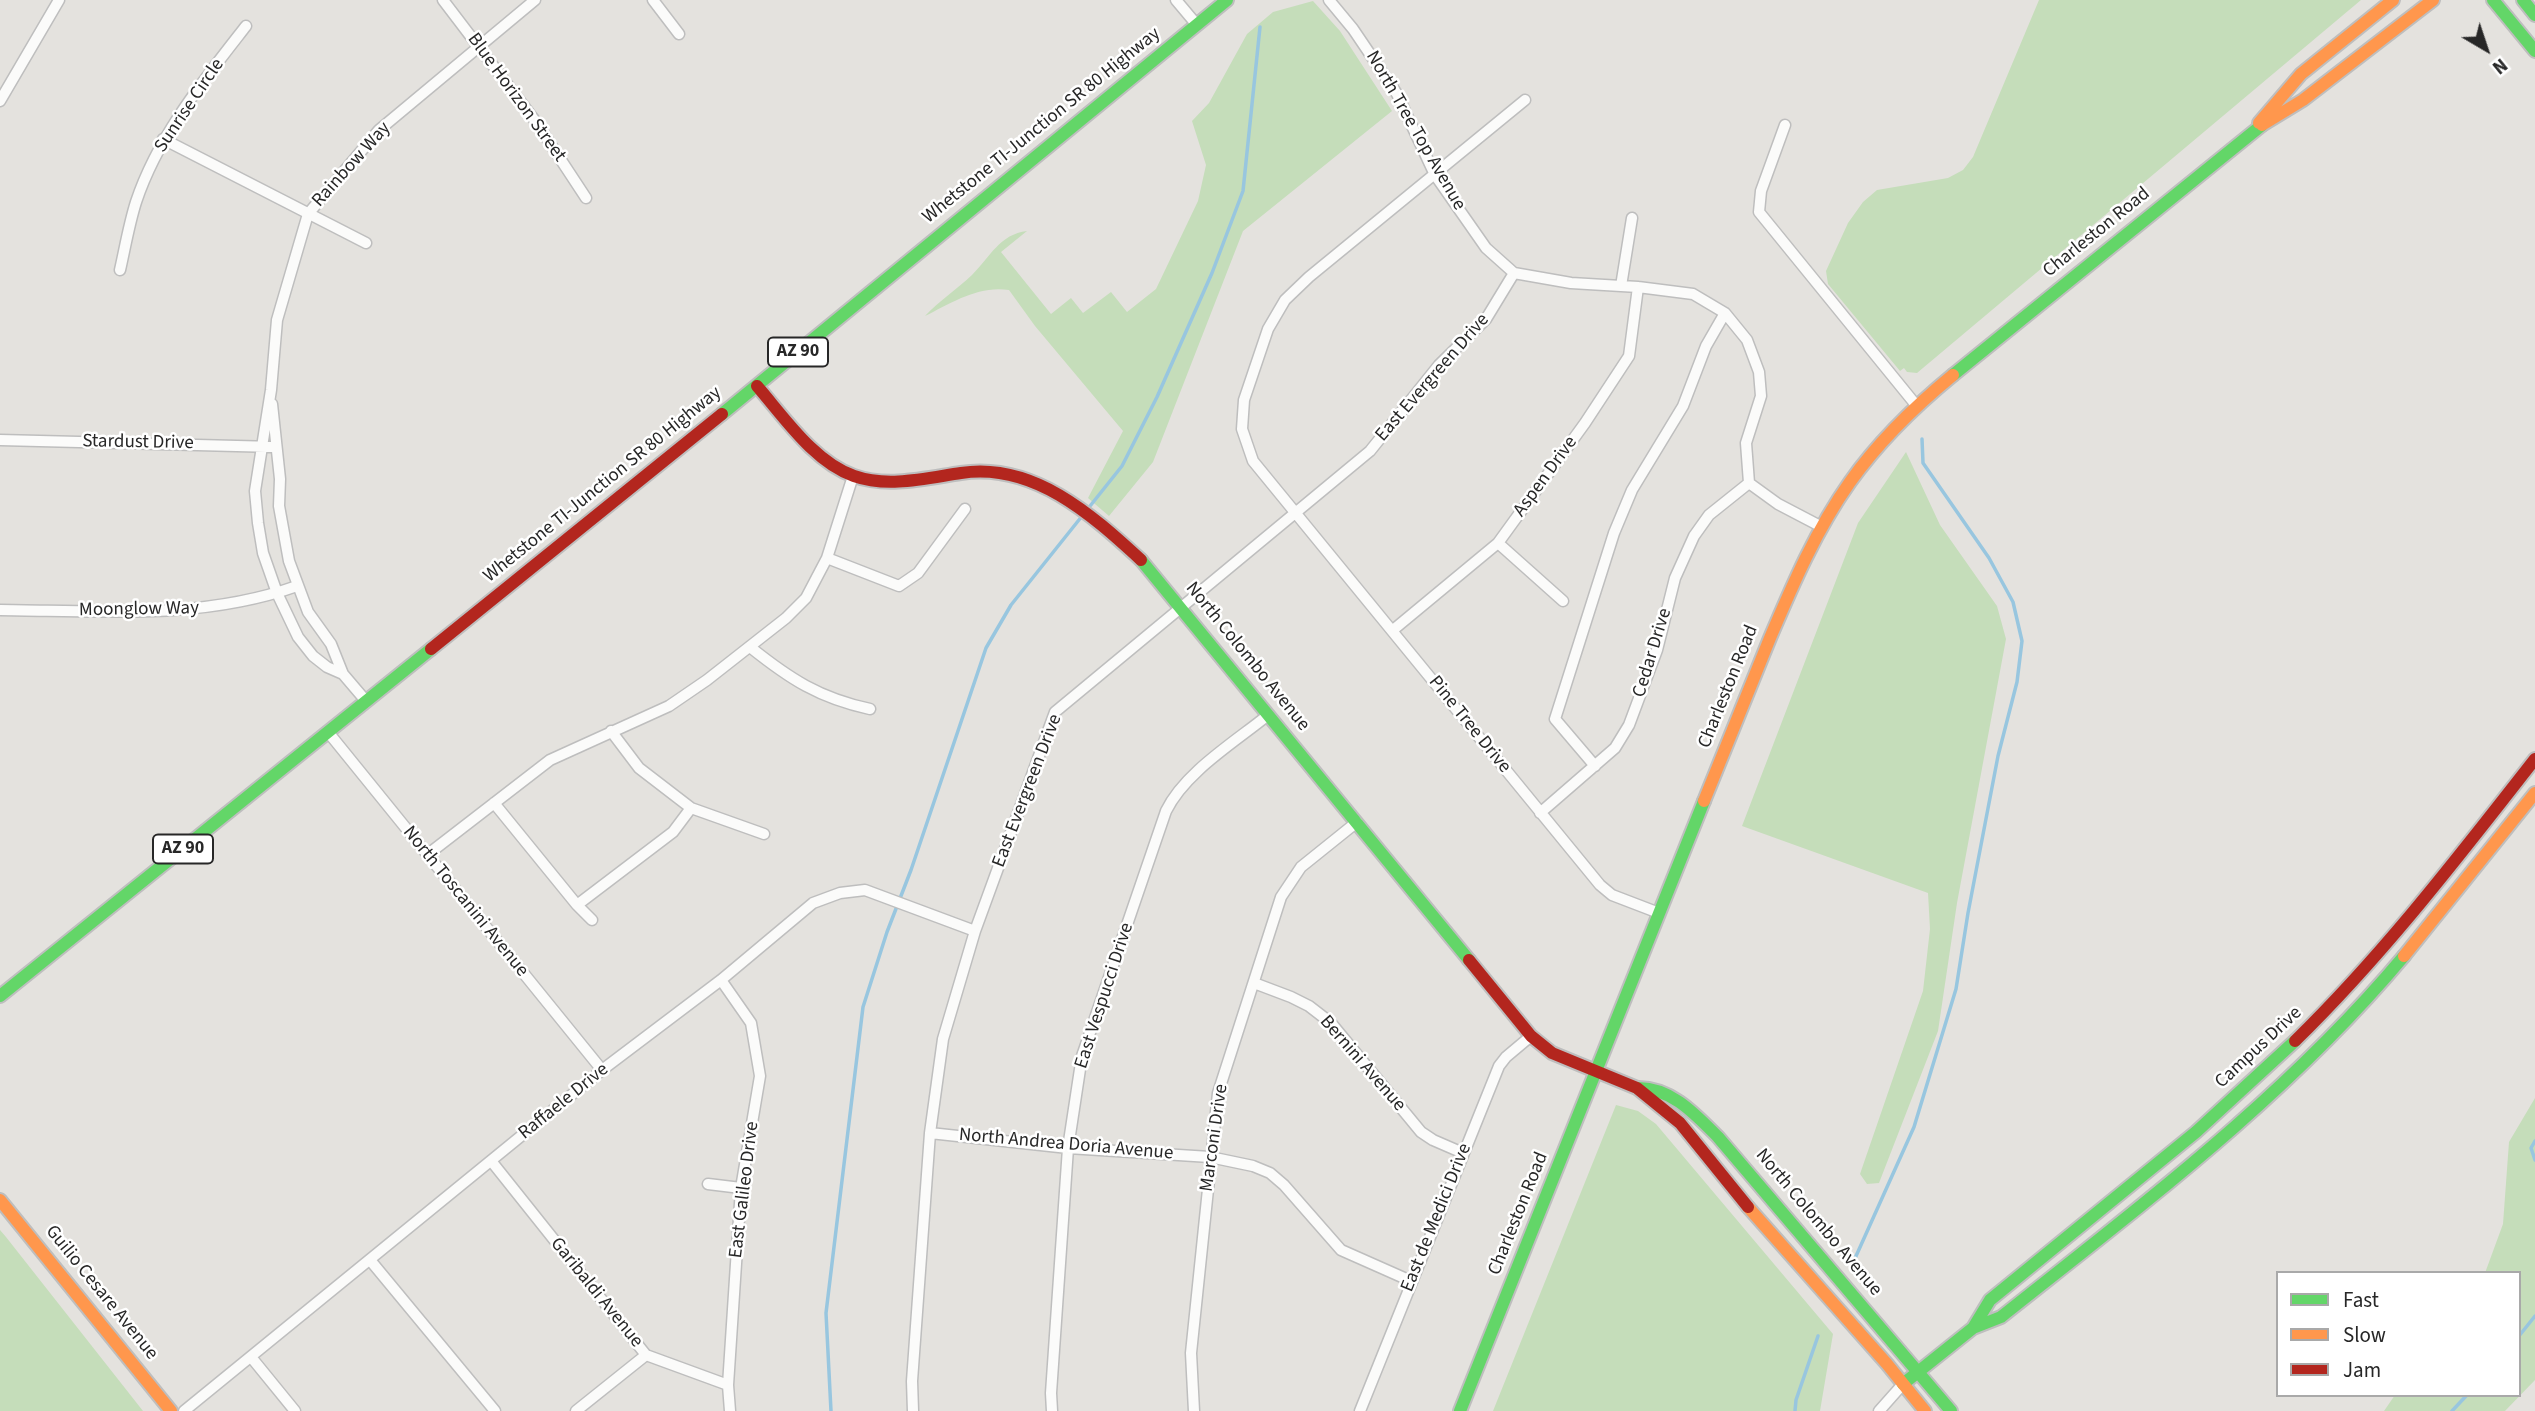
<!DOCTYPE html>
<html>
<head>
<meta charset="utf-8">
<style>
	body { margin:0 }
	#map { position:relative; width:2535px; height:1411px; overflow:hidden; background:#e4e2de; font-family:"Source Sans 3",sans-serif }
	canvas { display:block }
	.legend { position:absolute; left:2276px; top:1271px; width:245px; height:126px; box-sizing:border-box; background:#fff; border:2px solid #a9a9a9; margin:0; padding:9px 12px; list-style:none; font-size:21px; color:#272727 }
	.legend li { display:flex; align-items:center; gap:14px; height:35px }
	.legend b { width:35px; border:2px solid #a9a9a9 }
	.north { position:absolute; left:2451px; top:14px; width:70px; height:70px; -webkit-text-stroke:5px #fff; paint-order:stroke; rotate:141deg; font-size:19px; font-weight:700; line-height:28px; text-align:center; color:#272727 }
	.north::after { content:''; display:block; margin:auto; width:24px; height:32px; background:#272727; clip-path:polygon(50% 0,100% 100%,50% 72%,0 100%) }
</style>
</head>
<body>
<div id="map">
<canvas width="2535" height="1411"></canvas>
<ul class="legend">
<li><b style="height:9px;background:#63d668"></b>Fast</li>
<li><b style="height:9px;background:#ff974d"></b>Slow</li>
<li><b style="height:9px;background:#b3261e"></b>Jam</li>
</ul>
<div class="north">N</div>
</div>
<script>
const context = document.querySelector('canvas').getContext('2d');
context.lineJoin = 'round';
function fill(path, color) { context.fillStyle = color; context.fill(path, 'evenodd'); }
function stroke(path, color, width, dash) { context.strokeStyle = color; context.lineWidth = width; context.lineCap = dash ? 'butt' : 'round'; context.setLineDash(dash || []); context.stroke(path); }
function label(font, color, halo, rows, align = 'center') {
  context.font = font + ' "Source Sans 3",sans-serif'; context.lineWidth = 5; context.setLineDash([]); context.textBaseline = 'middle'; context.strokeStyle = halo; context.fillStyle = color; for (const [text, x, y, turn = 0] of rows) {
    context.save(); context.translate(x, y); context.rotate((+turn || 0) * Math.PI / 180); context.textAlign = isNaN(turn) ? turn : align; if (halo) context.strokeText(text, 0, 0); context.fillText(text, 0, 0); context.restore();
  }
}
fill(new Path2D(`
	M2039,0H2361L1917,373L1907,372L1904,368L1900,371L1828,284L1826,271L1848,223L1863,202L1877,190L1948,178L1963,170L1973,157Z
	M1313,1L1340,31L1392,111L1243,231L1153,462L1109,516L1088,498L1123,431L1035,326L1009,290C979,285 951,303 925,316C939,301 957,289 972,275C990,257 1000,234 1027,231L1001,252L1051,314L1071,298L1083,313L1111,292L1127,312L1156,289L1198,201L1206,165L1192,121L1209,103L1247,34L1273,12Z
	M1906,452L1940,525L1997,606L2006,639L1957,903L1938,1031L1879,1183L1867,1184L1860,1174L1923,991L1930,929L1928,893L1742,826L1858,523Z
	M2535,1098V1380L2505,1411H2384L2395,1395H2519V1273H2485L2503,1224L2509,1142Z
	M1616,1105L1638,1111L1656,1124L1833,1334L1820,1411H1493Z
	M0,1230L6,1237L143,1411H0Z`), '#c5ddba');
stroke(new Path2D(`
	M2535,1141L2531,1148L2535,1160
	M1852,1265L1914,1127L1956,989L1968,913L1998,756L2017,682L2022,641L2013,602L1989,558L1923,463L1922,439
	M2519,1336L2535,1316
	M831,1411L826,1313L863,1007L887,932L911,870L986,648L1011,605L1122,466L1157,397L1212,273L1243,191L1260,27
	M1795,1411L1796,1400L1818,1336
	M2452,1411L2467,1395`), '#98c6df', 3.5);
const street = new Path2D(`
	M443,0L536,122L586,198
	M653,0L679,34
	M1176,0L1197,25
	M1329,0L1353,29L1397,94L1435,175L1486,248L1514,273L1571,283L1638,287L1693,294L1725,313L1747,340L1759,372L1761,396L1746,443L1749,483L1778,504L1822,527
	M1525,100L1309,277L1285,300L1268,329L1244,400L1242,429L1253,461L1600,885L1612,895L1659,913
	M0,101L59,0
	M1785,125L1761,191L1759,212L1916,405
	M163,139L366,243
	M120,270C125,248 129,224 136,202C158,136 203,81 246,26
	M1621,286L1632,218
	M272,404L280,479L279,506L289,561L308,612L331,644L343,674L366,701
	M0,440L276,447
	M1498,543L1563,601
	M827,558L899,586L918,573L965,509
	M0,610C100,611 202,620 297,586
	M1393,630L1498,543L1585,423L1629,356L1638,287
	M750,647C790,679 819,698 870,709
	M343,674L327,667L313,656L298,637L277,593L263,553L258,523L255,491L271,390L277,320L308,214L379,130L535,0
	M611,731L639,768L691,808L764,834
	M328,732L602,1070
	M1595,766L1555,719L1614,533L1632,490L1683,406L1706,346L1725,313
	M494,803L577,905L673,832L691,808
	M1540,813L1615,748L1629,725L1657,650L1675,578L1694,536L1709,515L1749,483
	M427,855L550,760L669,706L707,680L786,618L806,598L827,558L853,476
	M577,905L592,920
	M721,980L751,1023L760,1076L741,1188L728,1385L730,1411
	M1254,983L1291,997L1309,1006L1331,1023L1421,1132L1433,1140L1463,1153
	M930,1133L1068,1148L1210,1157L1253,1166L1270,1173L1284,1185L1341,1250L1411,1281
	M492,1162L646,1355L728,1385
	M708,1184L741,1188
	M370,1260L495,1411
	M251,1357L295,1411
	M184,1411L602,1070L721,980L813,903L840,893L865,890L975,931
	M576,1411L646,1355
	M913,1411L912,1381L930,1133L943,1039L975,931L1055,712L1370,451L1439,365L1486,319L1514,273
	M1052,1411L1051,1393L1068,1148L1082,1056L1166,811C1185,772 1235,742 1268,715
	M1194,1411L1191,1353L1218,1093L1281,897L1301,867L1357,822
	M1360,1411L1499,1066L1506,1057L1531,1036
	M1879,1411L1903,1384`);
const fast = new Path2D(`
	M2493,0L2535,51
	M2523,0L2535,15
	M1953,375L2262,125
	M722,414L1227,0
	M1141,560L1469,960
	M0,996L431,649
	M1637,1088C1671,1087 1696,1115 1718,1137L1951,1411
	M1973,1328L1990,1300L2196,1132L2295,1041
	M1903,1384L1973,1328L2001,1317C2143,1204 2287,1096 2404,956
	M1460,1411L1704,801`);
const slow = new Path2D(`
	M2259,123L2301,74L2393,0
	M2262,125L2303,100L2433,0
	M1704,801C1726,746 1748,692 1770,638C1793,584 1816,530 1850,482C1879,441 1914,407 1953,375
	M2404,956L2535,793
	M0,1200L171,1411
	M1748,1207L1887,1364L1925,1411`);
const jam = new Path2D(`
	M757,386C784,417 814,462 854,476C888,488 927,478 961,473C1033,462 1091,514 1141,560
	M431,649L722,414
	M1469,960L1531,1036L1552,1053L1637,1088L1680,1123L1748,1207
	M2295,1041C2384,954 2459,856 2535,759`);
stroke(street, '#bebebe', 13);
stroke(fast, '#bebebe', 16);
stroke(slow, '#bebebe', 16);
stroke(jam, '#bebebe', 16);
stroke(street, '#fbfbfa', 10);
stroke(fast, '#63d668', 12);
stroke(slow, '#ff974d', 12);
stroke(jam, '#b3261e', 12);
for (const [x, y, w] of [
	[798,352,60],
	[183,849,60]
]) { const box = new Path2D(); box.roundRect(x - w / 2, y - 14.5, w, 29, 5); context.fillStyle = '#fff'; context.fill(box); stroke(box, '#272727', 2); }
label('bold 18px', '#272727', null, [
	["AZ 90",798,352],
	["AZ 90",183,849]
]);
label('19px', '#272727', '#fff', [
	["Blue Horizon Street",516,98,54],
	["Sunrise Circle",190,106,-56],
	["Whetstone TI-Junction SR 80 Highway",1042,126,-39],
	["North Tree Top Avenue",1415,131,60],
	["Rainbow Way",352,165,-48],
	["Charleston Road",2097,233,-39],
	["East Evergreen Drive",1433,378,-49],
	["Stardust Drive",138,443,1],
	["Aspen Drive",1546,477,-54],
	["Whetstone TI-Junction SR 80 Highway",603,485,-39],
	["Moonglow Way",139,610,-1],
	["Cedar Drive",1653,653,-73],
	["North Colombo Avenue",1247,657,51],
	["Charleston Road",1729,687,-68],
	["Pine Tree Drive",1469,725,51],
	["East Evergreen Drive",1028,791,-69],
	["North Toscanini Avenue",465,902,51],
	["East Vespucci Drive",1105,996,-72],
	["Campus Drive",2259,1048,-43],
	["Bernini Avenue",1362,1064,49],
	["Raffaele Drive",564,1102,-39],
	["Marconi Drive",1215,1138,-82],
	["North Andrea Doria Avenue",1066,1145,5],
	["East Galileo Drive",745,1190,-83],
	["Charleston Road",1519,1214,-68],
	["East de Medici Drive",1437,1218,-68],
	["North Colombo Avenue",1818,1223,50],
	["Guilio Cesare Avenue",101,1293,51],
	["Garibaldi Avenue",596,1293,51]
]);
</script>
</body>
</html>
